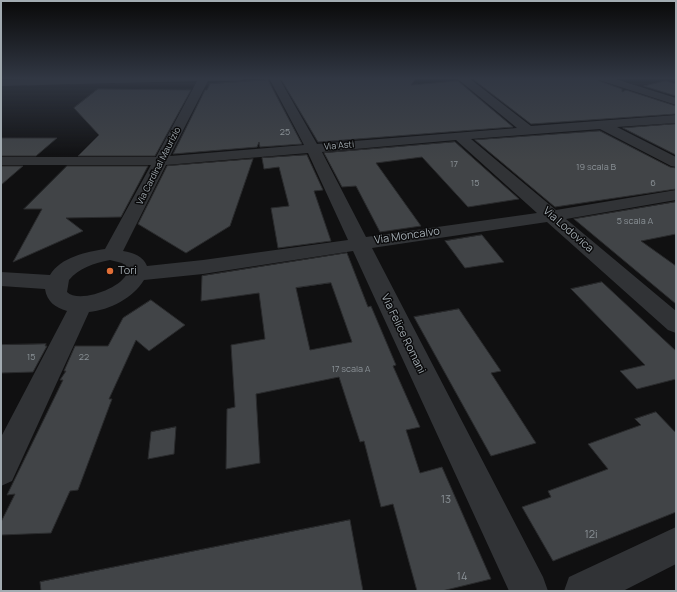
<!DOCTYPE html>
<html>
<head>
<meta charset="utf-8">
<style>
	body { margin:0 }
	#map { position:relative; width:677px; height:592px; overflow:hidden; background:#101011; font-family:Manrope,sans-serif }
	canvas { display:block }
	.frame { position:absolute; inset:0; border:2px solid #a2abb1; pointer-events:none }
</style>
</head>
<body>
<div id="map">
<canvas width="677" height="592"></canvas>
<div class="frame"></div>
</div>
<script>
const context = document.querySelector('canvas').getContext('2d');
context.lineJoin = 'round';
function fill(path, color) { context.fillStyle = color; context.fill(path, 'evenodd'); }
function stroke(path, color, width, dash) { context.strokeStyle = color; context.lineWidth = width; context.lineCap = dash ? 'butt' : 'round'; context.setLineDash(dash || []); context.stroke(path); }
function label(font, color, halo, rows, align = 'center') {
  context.font = font + ' Manrope,sans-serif'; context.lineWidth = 3; context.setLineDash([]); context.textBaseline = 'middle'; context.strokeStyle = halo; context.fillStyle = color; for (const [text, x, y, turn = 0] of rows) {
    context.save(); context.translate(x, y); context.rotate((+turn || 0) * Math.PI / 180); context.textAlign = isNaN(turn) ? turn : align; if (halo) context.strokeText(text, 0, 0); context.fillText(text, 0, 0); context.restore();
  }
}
const building = new Path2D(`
	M286,78H416L411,85L458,81L513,127L318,142L281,79Z
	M511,78H597L599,81L622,89V92L626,90L676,106V114L531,124L474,80Z
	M268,80L302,144L260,147L259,142L257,147L173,154L205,90H207L210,84Z
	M666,81L676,84V96L644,86Z
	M98,89L191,90L155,156H78L99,135L74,108Z
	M676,124V155L623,128Z
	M600,131L670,167L676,168V189L555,207L475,140Z
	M1,138H57L36,156H1Z
	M455,142L519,199L468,207L422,157L376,163L421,226L380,232L356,186L342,187L324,153Z
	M307,155L323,190L314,191L331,241L278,248L271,208L289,206L279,167L264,169L262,158Z
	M253,159L230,226L186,253L138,224L167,166Z
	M1,166H23L1,185Z
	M67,166H148L121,217L66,218L83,231L13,262L42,209H24Z
	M676,202V234L641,241L676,266V304L574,219Z
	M482,235L504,262L465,268L445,241Z
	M347,253L368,307L371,306L396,365L393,366L420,427L406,430L420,473L442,467L491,579L442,591H417L393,504L381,507L364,441L360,442L339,377L256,394L260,463L226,469L227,409L235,407L231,345L265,339L259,293L201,301L202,276ZM331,283L352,342L310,350L296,288Z
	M602,282L676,351V379L637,389L620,371L645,365L571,289Z
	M151,300L185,325L149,351L136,340L109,399H112L78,490L70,491L51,533L1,535V522L15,494L7,495L63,380H60L66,371H64L75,346H108L123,318Z
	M459,309L501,371L491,373L536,443L491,456L414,317Z
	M46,344L45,346H47L33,372L1,373V345Z
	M656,412L676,433V512L553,561L522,507L551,497L548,491L608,469L588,444L641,425L635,419Z
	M176,427L174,454L148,459L151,432Z
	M350,520L363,591H41L40,582Z`);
fill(building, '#414447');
stroke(building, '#2a2b2d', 1);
fill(new Path2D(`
	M98,78H243L242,80L238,81H208L170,156L304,145L269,78H279L317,144L517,128L459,80L458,78H469L531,126L676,115V123L617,127L676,157V167L671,166L600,129L471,139L556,210L676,190V200L566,219L676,311V333L668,330L547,222L372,248L543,577L548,591H509L353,251L203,274L144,280C133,298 110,310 89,312L12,481L1,486V437L67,311C55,307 47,302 45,289L1,286V272L50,275C61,257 86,252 105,249L151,165H1V157H156L197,81L1,86V80ZM456,140L537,213L366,237L322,152ZM308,153L348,240L203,260L147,266C143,256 134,253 123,251L166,165ZM110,260L122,263L127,267C127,268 127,272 127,273C122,288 79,304 67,292L69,280C79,268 94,263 110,260Z
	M598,78H612L676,98V105L599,80Z
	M676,527V564L623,591H564L569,577Z`), '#313336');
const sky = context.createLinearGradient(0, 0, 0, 160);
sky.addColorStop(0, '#090909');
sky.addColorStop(0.49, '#313743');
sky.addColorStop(1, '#31374300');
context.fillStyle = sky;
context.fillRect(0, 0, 677, 160);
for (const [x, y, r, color] of [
	[110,271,4,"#e16f37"]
]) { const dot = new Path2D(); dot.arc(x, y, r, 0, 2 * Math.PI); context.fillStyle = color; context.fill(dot); stroke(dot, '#0b0b0c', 1.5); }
label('9px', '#8a9196', null, [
	["25",285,132],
	["17",454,164],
	["19 scala B",596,167],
	["15",475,183],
	["6",653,183],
	["5 scala A",635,221],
	["15",31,357],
	["22",84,357],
	["17 scala A",351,369]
]);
label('9px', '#a2abb1', '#0b0b0c', [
	["Via Asti",339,146,-5],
	["Via Cardinal Maurizio",159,166,-63]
]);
label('11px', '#a2abb1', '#0b0b0c', [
	["Via Lodovica",568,230,41],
	["Via Moncalvo",407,236,-8],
	["Via Felice Romani",403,334,64]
]);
label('11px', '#a2abb1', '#0b0b0c', [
	["Tori",118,271]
], 'left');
label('11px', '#8a9196', null, [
	["13",446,500],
	["12i",591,535],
	["14",462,577]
]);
</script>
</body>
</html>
